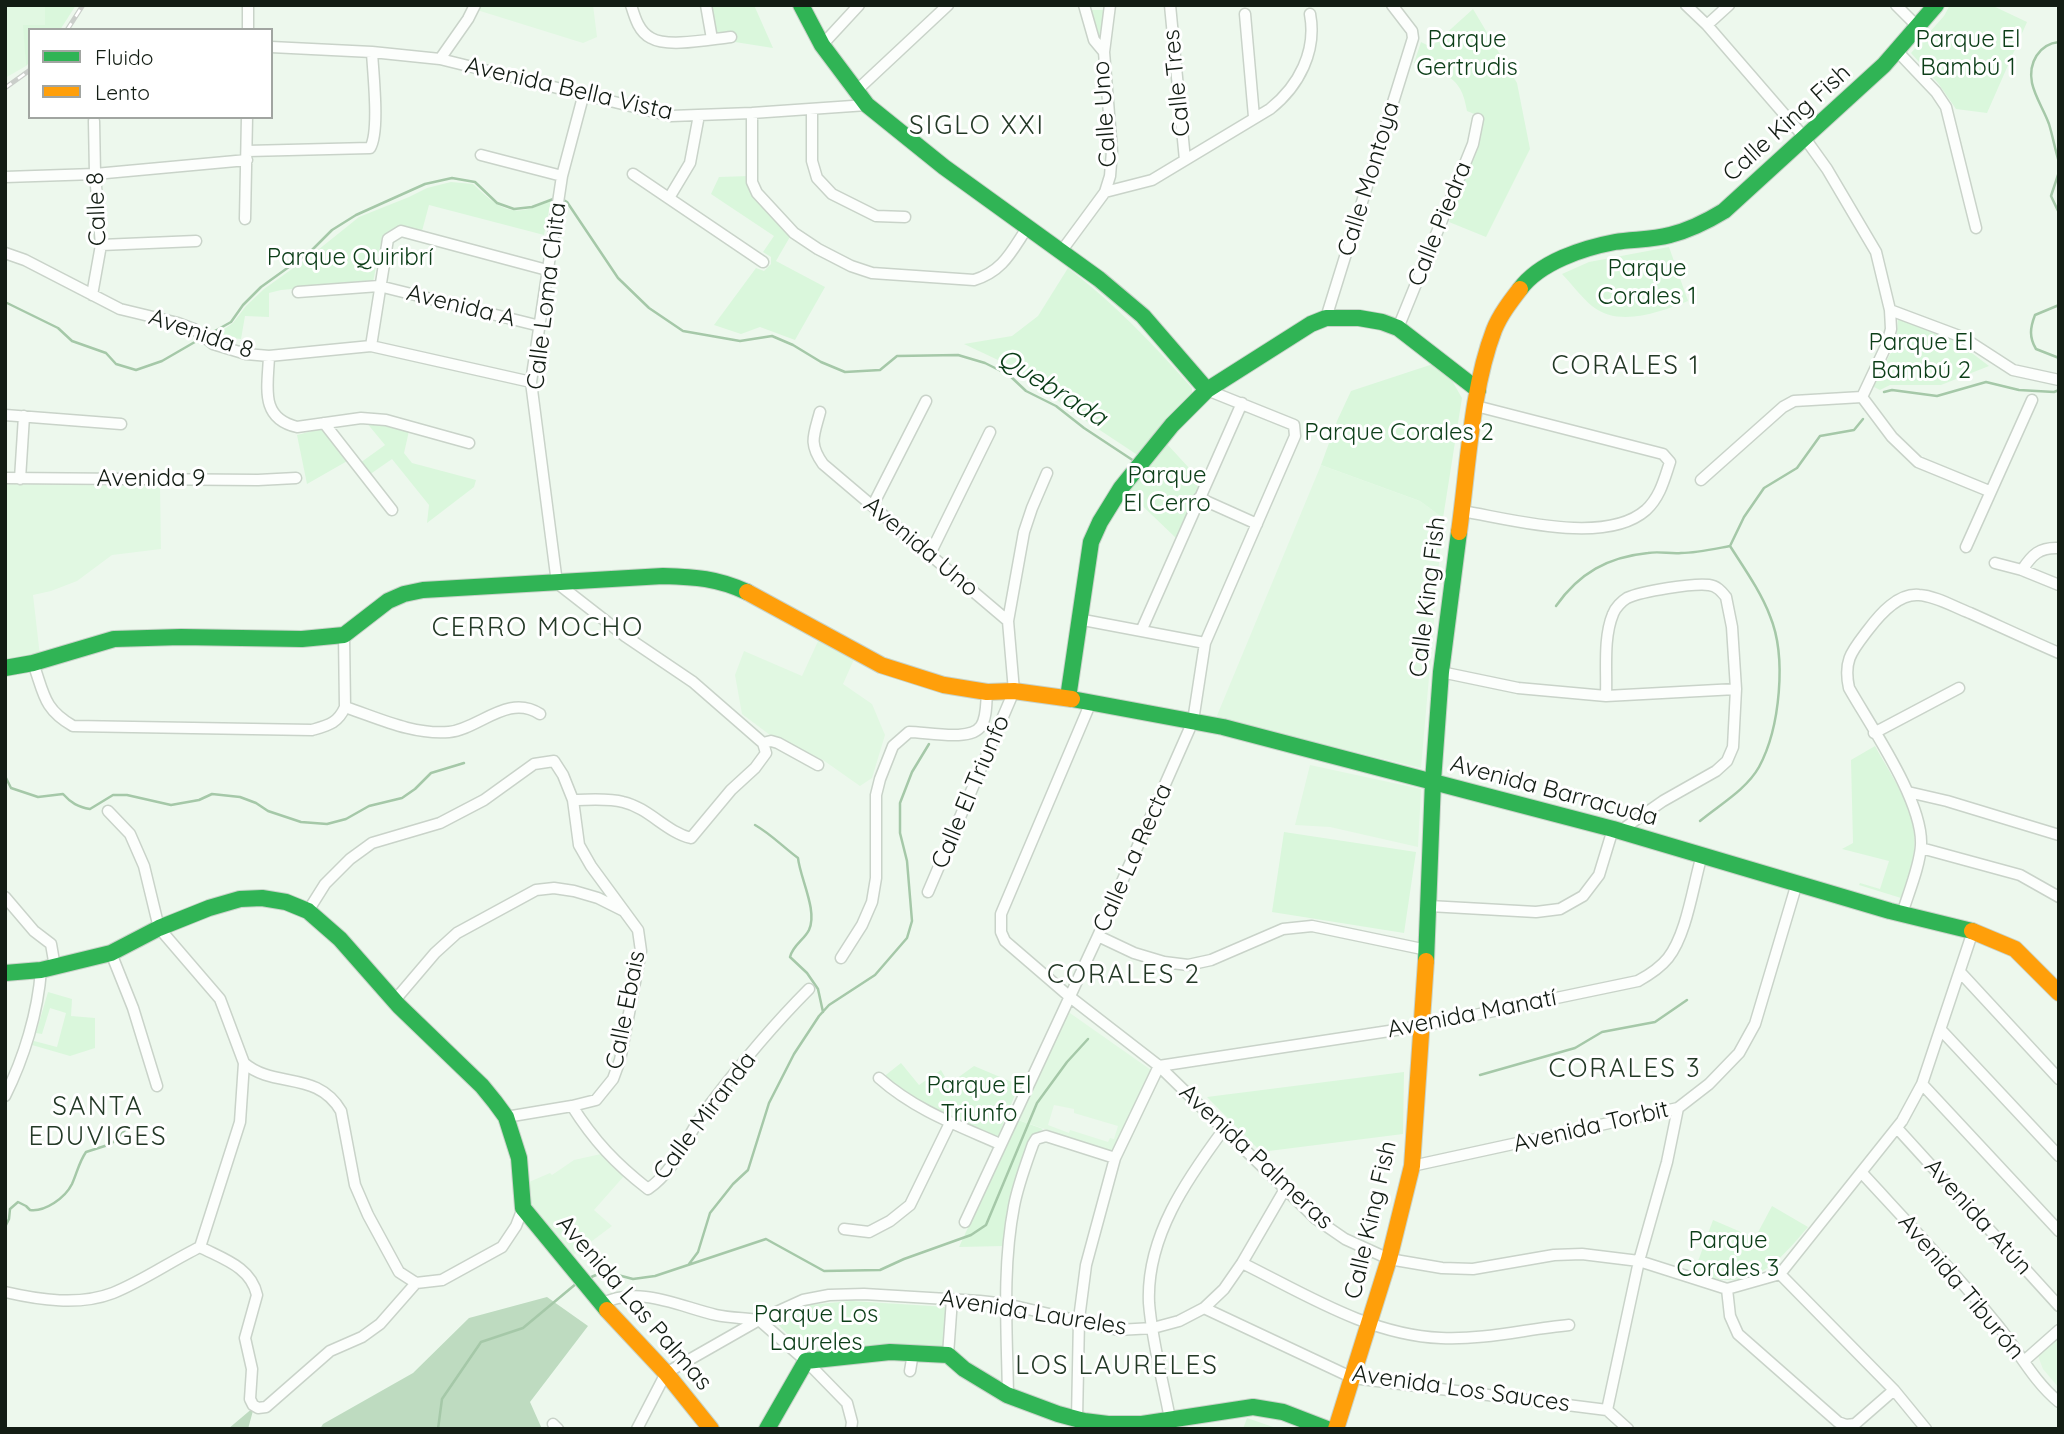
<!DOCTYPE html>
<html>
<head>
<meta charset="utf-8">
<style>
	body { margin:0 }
	#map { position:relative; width:2064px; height:1434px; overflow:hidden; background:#edf8ed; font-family:Quicksand,sans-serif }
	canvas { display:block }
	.frame { position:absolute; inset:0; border:7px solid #131d14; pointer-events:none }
	.legend { position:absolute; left:28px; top:28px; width:245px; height:91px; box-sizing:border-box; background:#fff; border:2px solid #a1a5a1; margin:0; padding:9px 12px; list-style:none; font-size:21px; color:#131d14 }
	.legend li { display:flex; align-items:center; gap:14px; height:35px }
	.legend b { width:35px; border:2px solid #a1a5a1 }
</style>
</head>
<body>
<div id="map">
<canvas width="2064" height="1434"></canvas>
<div class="frame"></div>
<ul class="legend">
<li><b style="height:9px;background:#30b455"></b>Fluido</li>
<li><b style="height:9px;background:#ff9f0a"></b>Lento</li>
</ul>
</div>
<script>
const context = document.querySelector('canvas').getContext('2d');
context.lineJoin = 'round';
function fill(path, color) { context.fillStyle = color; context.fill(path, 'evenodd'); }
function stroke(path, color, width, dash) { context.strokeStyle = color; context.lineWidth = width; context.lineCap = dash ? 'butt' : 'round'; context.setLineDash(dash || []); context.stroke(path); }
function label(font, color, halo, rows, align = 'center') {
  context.font = font + ' Quicksand,sans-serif'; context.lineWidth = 6; context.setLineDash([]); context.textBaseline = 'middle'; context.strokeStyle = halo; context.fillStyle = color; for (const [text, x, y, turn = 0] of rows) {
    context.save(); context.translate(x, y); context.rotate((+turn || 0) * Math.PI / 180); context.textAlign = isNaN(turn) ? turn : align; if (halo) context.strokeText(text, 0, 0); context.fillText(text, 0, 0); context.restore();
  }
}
fill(new Path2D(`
	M5,5H45V25L24,26L26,66L5,78Z
	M478,5H593L597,37L583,43L477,10Z
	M1321,465L1420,501L1443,518L1421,768L1216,718Z
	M5,484L160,486L161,549L112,555L77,581L51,591L33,595L40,656L5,661Z
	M819,639L855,657L843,684L872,704L885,735L872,778L860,786L823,760L770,735L742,714L735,675L744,651L802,676Z
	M1310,765L1421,789L1418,847L1330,827L1295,825Z
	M1067,1011L1151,1070L1113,1152L1018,1120ZM1054,1105L1074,1109V1113L1118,1126L1114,1139L1110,1138L1108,1142L1070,1130L1069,1133L1048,1125Z
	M601,1154L624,1176L594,1210L612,1226L572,1256L530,1211L529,1182L550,1173L552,1175L574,1160Z
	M2059,1336V1388L2043,1369L2038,1356Z`), '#e1f8e2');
fill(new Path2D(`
	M45,5H76L60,30H30V62L26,66L23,25H45Z
	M711,5H754L773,48L735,42L734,32L714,33Z
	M1950,5H1991L2027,22L1987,113L1956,109L1938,83L1911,53L1944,16Z
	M1473,9L1517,83L1530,149L1486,237L1449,222L1477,145L1484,118L1467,111C1461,74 1445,75 1414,63L1421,42L1431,47Z
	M1088,10H1106L1103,44L1096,38Z
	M750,176L791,235L776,261L825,287L795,340L760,327L741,334L714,325L756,268L764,271L771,264V257L763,252L774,236L711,194L719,177Z
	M451,182L473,184C501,211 514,219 551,200L544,235L429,205L422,231L397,227L382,237L373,282L281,290L269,293V317L245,316L241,339L214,336L233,323L246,306L264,289L313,254L359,217L409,197L427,188Z
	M1669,247L1688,301C1660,312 1619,328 1592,306C1581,297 1572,284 1562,274L1589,262Z
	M1068,268C1115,304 1153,344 1192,388V397L1139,456L1077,415L1015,368L964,344L1012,336L1038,316Z
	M1898,318L1956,341L1989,366L1941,385H1890L1880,390L1872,386L1896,344Z
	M1433,364L1451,379L1462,398L1443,518L1420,501L1321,465L1337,421L1351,391Z
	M366,422L409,431L404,453L412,463L476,480L474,487L427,523L429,505L392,459L369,475L360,463L385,445Z
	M320,429L327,432L349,460L307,484L297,435Z
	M1167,444L1201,481L1177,539L1128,492Z
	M1875,746C1892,777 1919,814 1914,851C1912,867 1906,883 1901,898L1859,885L1860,883L1880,889L1889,861L1842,849L1853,843L1851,760Z
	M1284,832L1416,852L1404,933L1272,912Z
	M48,992L72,999L71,1016L95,1018V1048L70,1056L32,1045L34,1041L57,1047L66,1013L50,1008L42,1034L36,1033Z
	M901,1063L919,1085L941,1070L949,1084L974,1066L1019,1085L997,1139L922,1106L882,1078Z
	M1404,1072L1403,1134L1261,1152L1207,1097Z
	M1018,1120L1043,1129L1036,1134L1011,1196L1004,1246L959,1247Z
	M1772,1206L1808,1227C1772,1270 1752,1290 1693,1275L1713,1220L1755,1238Z
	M851,1301L947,1307L944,1349L806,1354L774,1320L797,1306Z
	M1247,1418L1279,1429H1243Z`), '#daf7dc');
fill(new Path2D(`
	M547,1297L588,1326L530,1402L542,1429H320L323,1424L413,1373L469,1318Z
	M254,1407L248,1429H228Z`), '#bedbc0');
stroke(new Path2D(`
	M2059,42C2039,44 2028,63 2032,83C2035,97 2044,110 2049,124C2053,137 2055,150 2059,162
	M2059,172L2051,196L2059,213
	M562,199L567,202L618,278L649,308L683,331L740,341L772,336L793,345L821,362L845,372L880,370L897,356L958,355L985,363L1009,375L1026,391L1056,406L1084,428L1134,461
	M5,302L58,328L72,341L106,353L116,364L136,370L162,361L200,339
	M2059,305L2035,315C2030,328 2029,337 2036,349L2059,358
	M206,336L231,322L243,305L261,287L311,251L332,230L356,215L425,184L452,178L475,182L497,203L514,209L532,207L556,198
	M1884,392L1892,390L1937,396L1986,382L2019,390L2054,392L2059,390
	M1730,546L1744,517L1764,488L1797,468L1820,436L1854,430L1863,419
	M1556,606C1579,573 1608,557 1648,553C1659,551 1670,554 1681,553C1697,553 1714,549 1730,546
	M5,776L11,788L38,797L63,794C71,803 78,807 90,809L113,795H127L171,805L199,800L212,794L240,797L256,803L268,811L301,822L327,824L346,819L369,806L402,798L415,789L431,773L464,763
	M1700,821C1719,805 1746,790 1759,767C1780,728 1787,657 1770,616C1761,592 1744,568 1730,546
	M755,825C771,834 783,847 798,858C800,878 818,911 809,930C804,940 793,945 790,957L807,973L818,989L823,1012
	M1480,1075L1575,1048L1602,1032L1655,1022L1687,1000
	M5,1227L9,1219L10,1209L18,1202L26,1206L30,1210C45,1212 65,1198 72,1184C77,1173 79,1162 86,1152L111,1144L128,1127
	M689,1264L698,1252L710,1213L733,1184L748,1170L769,1103L794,1054L819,1016L829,1005L875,975L907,938L912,921L907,861L900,833V803L912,772L929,744
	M589,1278L596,1275L614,1274L633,1279L655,1276L766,1239L824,1271L880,1270L904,1259L971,1235L986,1225L1037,1103L1067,1062L1088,1039
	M438,1429L442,1399L481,1342L523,1328L577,1283`), '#a5c8a8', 2.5);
const street = new Path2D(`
	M631,5C635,18 639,32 651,38C668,48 711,39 731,37
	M706,5L712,39
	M1084,5L1094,40L1104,52
	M1170,5L1185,160
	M1686,5L1707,25L1804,137L1827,169L1876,252L1890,310L1891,329L1887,344L1862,397L1794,401L1783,407L1701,480
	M1896,5L1918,27
	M1245,14L1254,117
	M1707,25L1729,5
	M248,30V5
	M822,45L859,5
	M271,47L372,52L440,59L671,116L752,113L867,105
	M1898,52L1936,92L1946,107L1976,228
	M440,59L468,19L475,5
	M856,91L948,5
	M812,110V161L817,178L832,194L876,216L905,217
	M752,113V182L757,193L794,233L818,249L851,266L872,273L974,280C1003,271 1011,252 1027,228
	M247,151L370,148C380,132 373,73 372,52
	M481,155L562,176
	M633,174L763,262
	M5,177L95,174L247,160
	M1105,192L1152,180L1270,109C1299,86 1317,51 1310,14
	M669,198L690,163L699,115
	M245,219L247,117
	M101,245L196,241
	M5,253L25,260L120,309L178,323L194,329L213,344L246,354L269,356L371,346L531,382
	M1060,253L1105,192L1110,176L1112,151L1104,52L1110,5
	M298,292L379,286L540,326
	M92,295L101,245L95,174L94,121
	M1890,310L1962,337L2013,370L2059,380
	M1326,318L1413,38L1412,31L1392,5
	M1398,328L1473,144L1478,119
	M371,346L388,239L401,231L547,270
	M269,356C268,386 259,418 297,427L361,418L386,420L469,443
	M1862,397L1892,437L1918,462L1989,491
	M820,412C814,435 808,443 823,464L1008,621L1014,691L928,892
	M5,415L121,424
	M324,423L392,510
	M5,478L258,480L296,478
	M20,479L24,416
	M1199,498L1257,524
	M873,505L926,401
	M1462,511C1511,519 1605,546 1646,510C1660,497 1664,480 1670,462L1663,454L1476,406
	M1966,547L2032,400
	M930,554L990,432
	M1995,563L2022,570L2059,585
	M2022,570C2032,555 2039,547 2059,548
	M1078,619L1205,643
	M1008,621L1024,532L1032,508L1047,473
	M1142,629L1242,403
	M33,663C44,693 43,709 73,726L312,730C329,725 338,723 345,707L344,635
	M1441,672L1518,688L1606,696L1736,689
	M1606,696C1607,670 1603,638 1613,614C1615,608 1622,601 1627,598C1642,591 1693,583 1709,585C1717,586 1721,591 1726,597L1732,627L1736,689L1733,747L1727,761L1716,771L1663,801L1620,831
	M1091,702L1001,914V932L1005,941L1070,997L1159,1066L1316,1219L1345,1239L1389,1259L1442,1268L1473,1269L1554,1255L1582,1254L1639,1261L1727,1289L1780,1274L1902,1121L1922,1084L1973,931
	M345,707C378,718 413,735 449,732C479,729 508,693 540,714
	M1874,733L1959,688
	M763,743L771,741L778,743L818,765
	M1908,792L1947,801L2059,835
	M1921,848L2020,875L2059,897
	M5,897L34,931L51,944L55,967
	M1429,906L1536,912L1560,909L1583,896L1599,875L1613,829
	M308,911L325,884L350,859L372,843L440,823L484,800L534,764L554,761L563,775L573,800C589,800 608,798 623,802C649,808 666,832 691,838L731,790L755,768L766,753L763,743L693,682L625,636L557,583L531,382L562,176L584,93
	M1902,914C1908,894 1920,866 1921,845C1923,801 1871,727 1849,688C1843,660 1852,651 1868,630C1880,614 1898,593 1919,595C1936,596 1954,607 1970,613C1999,626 2029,640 2059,653
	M1098,936L1134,953L1164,962L1188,965L1211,960L1283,929L1312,926L1427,950
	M111,953L133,1008L157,1086
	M841,958L862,925L872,902L876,878V795L880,779L893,746L909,732C927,732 971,742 981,726C987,717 986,703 987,692
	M1960,972L2059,1079
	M395,1000L435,953L457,933L536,890L554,888L574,891L598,898L624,911
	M1941,1030L2059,1156
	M244,1063C274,1089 317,1070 341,1111L355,1185L368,1215L399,1272L416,1283L442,1280L502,1247L516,1226L523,1208
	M879,1078C915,1110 957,1125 1000,1144
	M1922,1084L2059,1231
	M5,1096C24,1058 38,1012 41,970
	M572,1106C594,1141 616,1164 648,1189C678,1168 686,1135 708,1107C739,1066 773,1025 809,989
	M506,1117L572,1106L596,1100L613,1079L620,1060L641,951L638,930L591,866L579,845L573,800
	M1897,1128L2059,1306
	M1412,1166L1678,1108L1709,1084L1739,1053L1755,1024L1797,883
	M1862,1173C1907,1222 1953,1270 1995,1322C2017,1348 2032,1380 2059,1402
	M965,1222L1098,936L1193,721L1205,643L1295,436L1294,425L1207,390
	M844,1229L869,1232L890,1221L910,1205L950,1123
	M200,1247C223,1259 251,1267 257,1295L245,1338L252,1369L250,1399L253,1405L258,1408L266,1407L330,1351L362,1337L380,1324L416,1283
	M1242,1263C1305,1294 1369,1335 1441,1338C1485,1340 1526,1329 1569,1325
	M1780,1274L1894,1390L1926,1429
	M1727,1289L1730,1316L1738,1334L1838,1422L1846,1425L1855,1424L1894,1390
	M5,1292C40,1300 79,1306 113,1293C143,1281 171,1261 200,1247L240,1122L244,1063L220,999L159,928L144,866L130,834L108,811
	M601,1304C639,1285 678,1306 716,1315C730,1318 745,1318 759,1320
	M1204,1308L1353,1378L1607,1410
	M759,1320L806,1361L847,1403L852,1422L851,1429
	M948,1355L952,1299
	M2024,1361L2059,1330
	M910,1371L913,1353
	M1008,1395C1007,1332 1002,1268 1014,1206C1018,1185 1026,1164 1033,1144L1036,1139L1046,1136L1115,1158
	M1607,1410L1639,1261L1667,1162L1678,1108
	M1607,1410L1628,1429
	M1077,1419L1079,1319L1086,1265L1115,1158L1159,1066L1422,1026L1638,981C1649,975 1660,968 1668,958C1687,934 1693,885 1702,855
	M1170,1419C1163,1381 1152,1342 1149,1303C1146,1237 1187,1179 1224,1129
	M553,1424L558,1429
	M637,1429L666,1373L759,1320L803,1300L829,1295L864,1294L980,1301L1006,1304L1118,1330L1153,1328L1179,1321L1204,1308L1224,1289L1242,1263L1285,1189`);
const fast = new Path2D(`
	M801,5L822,45L867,105L944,167L1099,279L1143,316L1207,390
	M1520,289C1540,262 1583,248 1615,242C1633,239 1652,240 1670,235C1690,230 1706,222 1724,211L1884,65L1936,5
	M5,668L33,663L114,639L181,637L302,639L344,635L388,601L404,594L423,590L663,576C695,577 717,578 747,592
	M1068,698L1091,542L1100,522L1121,488L1172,425L1207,390L1311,324L1326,318H1359L1382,322L1398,328L1478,390
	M1072,699L1223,727L1613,829L1890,911L1972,931
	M1426,961L1433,781L1441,672L1459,532
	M5,973L41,970L111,953L159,928L209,908L240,899L262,898L286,902L308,911L340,939L399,1006L482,1086L495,1102L506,1117L519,1158L523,1208L607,1310
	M767,1429L806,1361L890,1352L948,1355L964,1369L1007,1395L1058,1414L1084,1421L1108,1424H1142L1253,1407L1283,1412L1327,1429`);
const slow = new Path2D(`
	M1459,532C1468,469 1471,390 1494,330C1500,315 1510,302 1520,289
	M747,592L881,665L944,685L987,692L1014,691L1072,699
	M1972,931L2015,949L2059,993
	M607,1310L666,1373L711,1429
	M1336,1429L1389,1259L1412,1166L1426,961`);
stroke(street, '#c9d3c9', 13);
stroke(fast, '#c9d3c9', 18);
stroke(slow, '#c9d3c9', 18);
stroke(street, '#fcfefc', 10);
stroke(fast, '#30b455', 16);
stroke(slow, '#ff9f0a', 16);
const rail = new Path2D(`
	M67,30L83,5
	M5,88L30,70`);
stroke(rail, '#caceca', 5);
stroke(rail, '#fff', 2.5, [8]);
label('24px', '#0c3e18', '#fff', [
	["Parque",1467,40],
	["Gertrudis",1467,68],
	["Parque El",1968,40],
	["Bambú 1",1968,68],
	["Parque Quiribrí",350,258],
	["Parque",1647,269],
	["Corales 1",1647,297],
	["Parque El",1921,343],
	["Bambú 2",1921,371],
	["Parque Corales 2",1399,433],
	["Parque",1167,476],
	["El Cerro",1167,504],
	["Parque El",979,1086],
	["Triunfo",979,1114],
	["Parque",1728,1241],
	["Corales 3",1728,1269],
	["Parque Los",816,1315],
	["Laureles",816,1343]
]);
label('24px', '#131d14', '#fff', [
	["Calle Tres",1177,83,-96],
	["Avenida Bella Vista",569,89,13],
	["Calle Uno",1105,114,-94],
	["Calle King Fish",1787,123,-42],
	["Calle Montoya",1369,179,-73],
	["Calle 8",97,209,-92],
	["Calle Piedra",1440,224,-68],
	["Calle Loma Chita",547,296,-83],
	["Avenida A",461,306,14],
	["Avenida 8",201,334,19],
	["Avenida 9",151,479],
	["Avenida Uno",921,547,40],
	["Calle King Fish",1428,597,-83],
	["Avenida Barracuda",1554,791,15],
	["Calle El Triunfo",971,792,-67],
	["Calle La Recta",1133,858,-66],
	["Calle Ebais",626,1010,-79],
	["Avenida Manatí",1472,1014,-11],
	["Calle Miranda",705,1116,-53],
	["Avenida Torbit",1591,1127,-13],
	["Avenida Palmeras",1256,1157,43],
	["Avenida Atún",1978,1217,48],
	["Calle King Fish",1371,1220,-77],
	["Avenida Tiburón",1961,1287,50],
	["Avenida Las Palmas",634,1303,49],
	["Avenida Laureles",1033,1313,9],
	["Avenida Los Sauces",1461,1389,8]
]);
context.letterSpacing = '2px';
label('26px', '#233926', '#fff', [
	["SIGLO XXI",977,126],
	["CORALES 1",1626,366],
	["CERRO MOCHO",538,628],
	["CORALES 2",1124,975],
	["CORALES 3",1625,1069],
	["SANTA",98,1107],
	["EDUVIGES",98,1137],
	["LOS LAURELES",1117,1366]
]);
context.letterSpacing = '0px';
label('italic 26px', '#093c16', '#fff', [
	["Quebrada",1052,388,32]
]);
</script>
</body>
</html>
